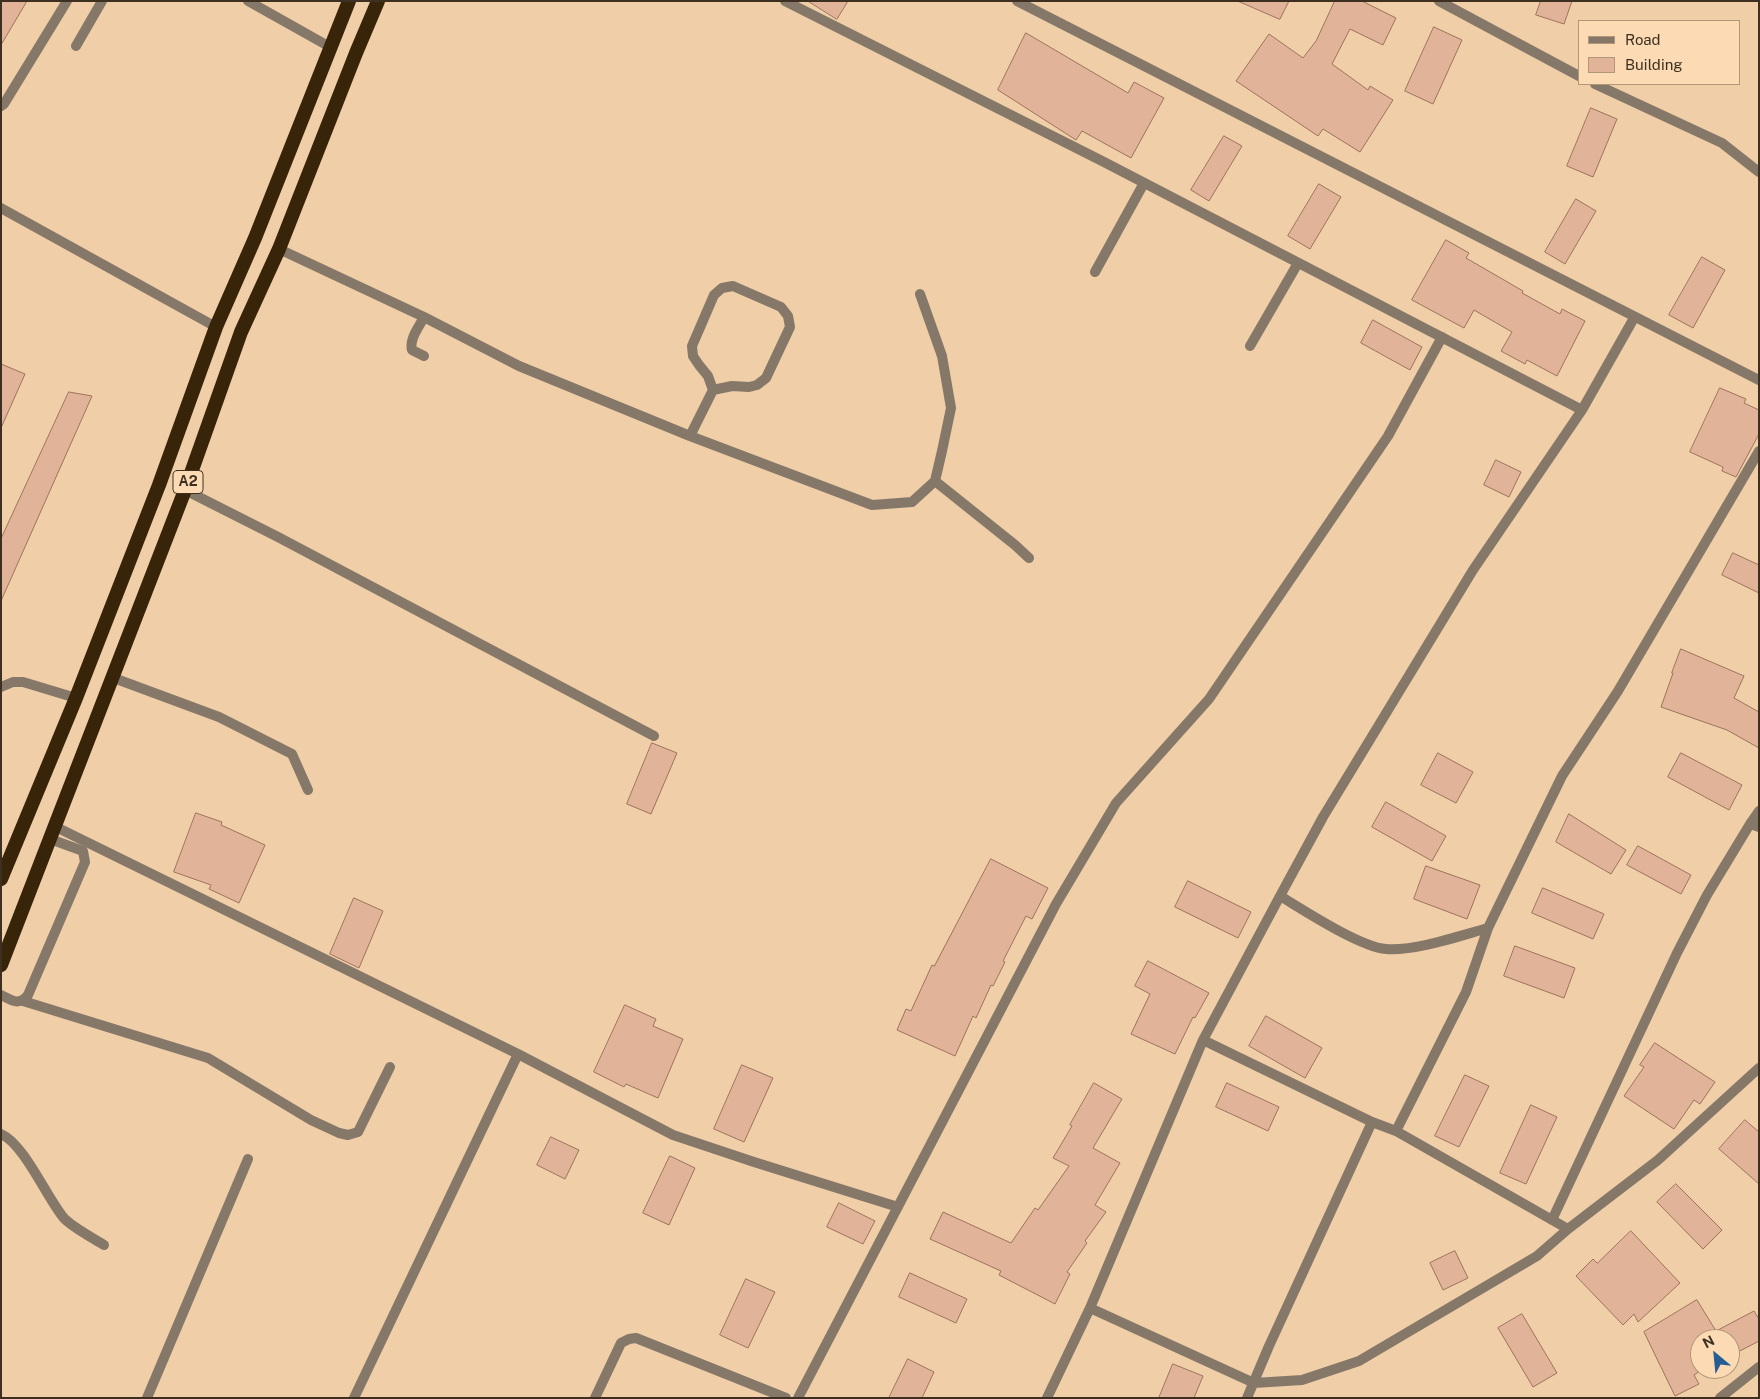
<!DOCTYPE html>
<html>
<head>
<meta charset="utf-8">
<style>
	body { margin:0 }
	#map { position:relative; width:1760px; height:1399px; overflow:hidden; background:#efcea8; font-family:"Public Sans",sans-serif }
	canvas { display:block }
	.frame { position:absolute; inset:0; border:2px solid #3d3021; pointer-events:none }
	.legend { position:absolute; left:1578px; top:20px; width:162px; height:65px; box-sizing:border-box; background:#fcdbb4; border:1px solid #b09779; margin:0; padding:6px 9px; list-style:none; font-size:15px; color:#3d3021 }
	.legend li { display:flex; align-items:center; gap:10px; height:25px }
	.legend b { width:25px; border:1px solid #b09779 }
	.north { position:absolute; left:1690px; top:1329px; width:50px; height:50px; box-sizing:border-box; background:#fcdbb4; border:1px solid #b09779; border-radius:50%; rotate:332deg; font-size:14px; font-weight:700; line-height:20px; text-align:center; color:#3d3021 }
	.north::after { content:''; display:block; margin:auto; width:18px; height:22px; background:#265d95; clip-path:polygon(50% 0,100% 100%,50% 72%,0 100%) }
</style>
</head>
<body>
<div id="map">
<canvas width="1760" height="1399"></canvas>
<div class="frame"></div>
<ul class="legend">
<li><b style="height:6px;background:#867869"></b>Road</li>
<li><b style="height:14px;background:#e1b49a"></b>Building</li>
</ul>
<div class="north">N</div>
</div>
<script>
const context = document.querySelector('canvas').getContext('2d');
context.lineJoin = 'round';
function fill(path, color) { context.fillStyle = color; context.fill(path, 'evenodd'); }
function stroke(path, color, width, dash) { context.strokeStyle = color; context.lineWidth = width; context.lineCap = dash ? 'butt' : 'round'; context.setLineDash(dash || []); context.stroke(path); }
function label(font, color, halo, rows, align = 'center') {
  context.font = font + ' "Public Sans",sans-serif'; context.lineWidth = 5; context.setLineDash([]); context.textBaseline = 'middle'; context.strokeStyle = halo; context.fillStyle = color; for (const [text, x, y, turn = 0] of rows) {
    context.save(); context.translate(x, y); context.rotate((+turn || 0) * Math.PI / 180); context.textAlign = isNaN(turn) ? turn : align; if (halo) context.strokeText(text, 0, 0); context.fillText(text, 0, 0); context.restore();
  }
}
const building = new Path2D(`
	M1,1H27L1,45Z
	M808,1H848L837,19Z
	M1238,1H1289L1280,19Z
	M1335,1H1362L1396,18L1383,45L1350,29L1332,64L1368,90L1370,86L1393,100L1360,152L1323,129L1318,136L1236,81L1269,34L1303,58L1316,41Z
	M1541,1H1572L1564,24L1536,15Z
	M1434,27L1462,40L1433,104L1405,91Z
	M1026,33L1128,93L1134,82L1164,98L1131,158L1082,131L1076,140L998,90Z
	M1591,108L1617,119L1593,177L1567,166Z
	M1224,136L1242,146L1209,201L1191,190Z
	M1319,184L1341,197L1310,249L1288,236Z
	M1576,199L1596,211L1565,264L1545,252Z
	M1446,240L1469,253L1466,258L1523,291L1522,293L1560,314L1562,309L1585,321L1557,376L1527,360L1525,364L1501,351L1512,332L1474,310L1464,328L1412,300Z
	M1702,257L1725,270L1693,328L1669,315Z
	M1373,320L1422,347L1410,370L1361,343Z
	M1,364L25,374L1,428Z
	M1720,388L1746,399L1744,403L1759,410V434L1736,477L1722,471L1723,467L1690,452Z
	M69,392L92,396L1,601V539Z
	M1496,460L1521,472L1509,497L1484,485Z
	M1733,553L1759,565V593L1722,575Z
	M1681,649L1744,676L1734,698L1759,712V748L1727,730L1661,707L1673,673H1672Z
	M652,743L677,753L651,814L627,804Z
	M1438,753L1473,772L1456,803L1421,785Z
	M1681,753L1742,785L1729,810L1668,777Z
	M1386,802L1446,836L1432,861L1372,827Z
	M196,813L222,822L221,825L265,845L239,903L209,889L211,885L174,872Z
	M1569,814L1626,850L1611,874L1556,842Z
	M1638,846L1691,875L1681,894L1627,865Z
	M991,859L1048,888L1032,919L1026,916L1003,961L1005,962L993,986L991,985L976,1018L973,1016L955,1056L897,1030L906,1009L911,1011L932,965L934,966Z
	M1426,866L1480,885L1467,919L1414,899Z
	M1188,881L1251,912L1238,938L1175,907Z
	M1543,888L1604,914L1593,939L1532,913Z
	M354,898L383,911L359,968L330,954Z
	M1515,946L1575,968L1564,998L1504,976Z
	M1148,961L1209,993L1195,1018L1193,1017L1175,1054L1131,1034L1150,994L1135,986Z
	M625,1005L656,1019L653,1026L683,1039L658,1098L626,1084L624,1087L594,1072Z
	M1266,1016L1322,1048L1305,1078L1249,1046Z
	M1655,1043L1715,1082L1700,1104L1694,1100L1674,1129L1624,1096L1644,1067L1640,1065Z
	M742,1065L773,1078L744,1142L714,1129Z
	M1465,1075L1489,1086L1459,1147L1435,1136Z
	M1094,1083L1122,1099L1093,1148L1120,1163L1095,1205L1106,1212L1085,1241L1087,1243L1067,1272L1070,1274L1055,1304L999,1275L1001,1271L930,1239L943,1212L1011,1243L1035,1208L1038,1210L1069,1166L1053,1158L1072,1126L1070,1125Z
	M1227,1083L1279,1107L1268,1131L1216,1107Z
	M1531,1105L1557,1117L1526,1184L1500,1173Z
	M1745,1120L1759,1132V1184L1719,1149Z
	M551,1137L579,1150L565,1179L537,1165Z
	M670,1156L695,1168L669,1225L643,1213Z
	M1676,1184L1722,1230L1703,1249L1657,1202Z
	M839,1203L875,1221L863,1244L827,1227Z
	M1631,1231L1680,1283L1638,1322L1634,1314L1623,1325L1576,1276L1593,1259L1597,1263Z
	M1455,1251L1468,1278L1443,1290L1430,1263Z
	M910,1273L967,1299L956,1323L899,1297Z
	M746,1279L775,1292L748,1348L720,1335Z
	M1697,1300L1716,1331L1754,1311L1759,1319V1341L1736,1353L1730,1339H1700V1371L1694,1375L1699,1384L1675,1396L1644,1332Z
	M1522,1314L1557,1373L1533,1387L1498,1328Z
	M908,1359L934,1372L922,1398H889Z
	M1173,1364L1203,1376L1194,1398H1159Z`);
fill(building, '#e1b49a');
stroke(building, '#9c735b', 1);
stroke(new Path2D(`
	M248,1L330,47
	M76,46L102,1
	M1,106L4,104L67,1
	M279,249L424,317L519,366L690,436L872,505L912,502L935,481L942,451L951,408L942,356L920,294
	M424,356L412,350C409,339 419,327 424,317
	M690,436L713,390L708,376L699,365L693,356L692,346L714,295L722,288L733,286L781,307L788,316L790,327L766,378L757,385L749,387L732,386L713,390
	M935,481L1015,545L1029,558
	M111,677L219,717L292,754L308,790
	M1,995C13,1001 18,1006 28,995L85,862L83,851L50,839
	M23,1001L208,1058L311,1120L339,1133L348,1135L358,1132L390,1067
	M1,1134C24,1144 46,1196 63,1217C70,1226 93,1238 104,1245`), '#867869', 10);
stroke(new Path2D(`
	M785,1L1104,162L1582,410L1634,318
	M1017,1L1759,380
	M1439,1L1579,76
	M1595,84L1722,143L1759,172
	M1,208L216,327
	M1095,272L1144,183
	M1250,346L1298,263
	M185,490L278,537L654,736
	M1,687L13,682H23L76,698
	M1759,811L1750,824L1759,827
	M54,826L518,1054L673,1135L754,1162L898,1207
	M1280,896C1305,911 1360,947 1386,949C1416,951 1459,936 1488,928
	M1203,1040L1372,1122L1396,1131L1568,1229
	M1396,1131L1466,992L1488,928L1562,776L1618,691L1759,451
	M1552,1220L1677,953L1707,895L1750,824
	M1090,1308L1254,1383L1302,1380L1359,1361L1537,1256L1568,1229L1658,1160L1759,1068
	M147,1398L248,1159
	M354,1398L518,1054
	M595,1398L621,1343L629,1339L636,1338L786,1398
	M798,1398L1056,904L1116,803L1209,699L1388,436L1442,337
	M1047,1398L1090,1308L1203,1040L1280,896L1323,817L1473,570L1582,410
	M1247,1398L1269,1346L1372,1122
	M1720,1398L1759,1367`), '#867869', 10);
stroke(new Path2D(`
	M1,879L76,698L159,485L216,327L255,238L349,1
	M1,965L185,490L241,332L279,249L356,53L378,1`), '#382409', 14);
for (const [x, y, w] of [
	[188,482,30]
]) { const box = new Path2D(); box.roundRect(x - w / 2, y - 11.5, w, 23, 4); context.fillStyle = '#fcdbb4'; context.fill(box); stroke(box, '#3d3021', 1); }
label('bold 14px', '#3d3021', null, [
	["A2",188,482]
]);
</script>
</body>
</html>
